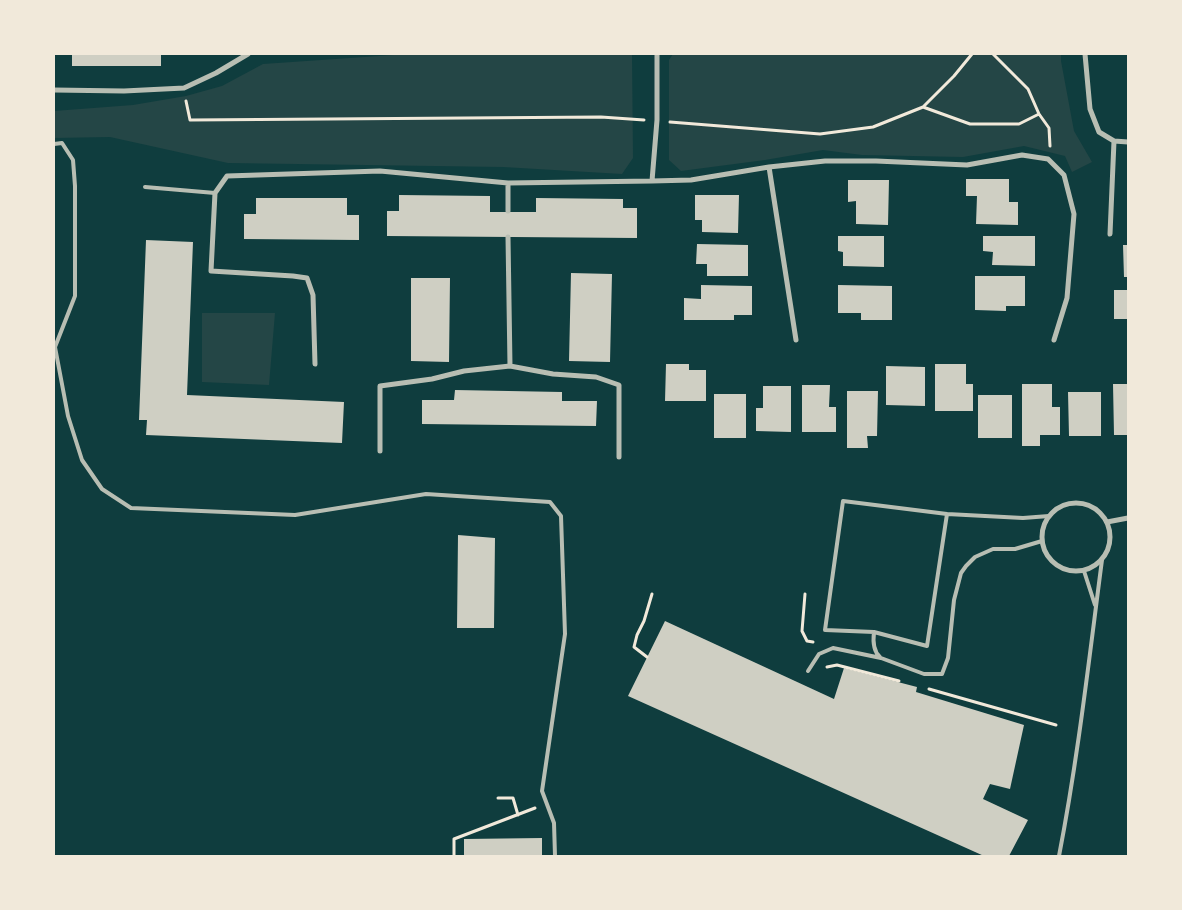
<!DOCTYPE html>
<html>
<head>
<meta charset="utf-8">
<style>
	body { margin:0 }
	#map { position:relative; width:1182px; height:910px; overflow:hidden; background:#0f3d3e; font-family:"DM Sans",sans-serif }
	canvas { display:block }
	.frame { position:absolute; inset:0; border:55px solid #f1e9da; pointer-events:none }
</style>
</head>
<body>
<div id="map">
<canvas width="1182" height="910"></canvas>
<div class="frame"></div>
</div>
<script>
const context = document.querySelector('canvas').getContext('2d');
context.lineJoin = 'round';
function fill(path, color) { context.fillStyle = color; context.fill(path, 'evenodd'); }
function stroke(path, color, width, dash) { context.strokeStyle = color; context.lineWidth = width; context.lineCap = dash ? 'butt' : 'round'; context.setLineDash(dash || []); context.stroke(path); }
fill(new Path2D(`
	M408,54H632L633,158L622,174L503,167L228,163L110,137L54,138V111L133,105L186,96L222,86L263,64Z
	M673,54H1061V61L1074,131L1092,162L1072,172L1065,156L1024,146L963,157L862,155L823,150L765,160L681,171L669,160V60Z
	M202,313H275L269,385L202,382Z`), '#244646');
fill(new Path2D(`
	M72,54H161V66H72Z
	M966,179H1009V202H1018V225L976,224L977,196H966Z
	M848,180H889L888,225L856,224V201L848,202Z
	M399,195L490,196V212H536V198L623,199V208H637V238L387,236V211H399Z
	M695,195H739L738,233L702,232V220H695Z
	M256,198H347V215H359V240L244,239V214H256Z
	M838,236H884V267L843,266V252L838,251Z
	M983,236H1035V266L992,265L993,252L983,251Z
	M146,240L193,242L187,395L344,402L342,443L146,435L147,420H139Z
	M697,244L748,245V276H707V264H696Z
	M1123,245H1128V277H1124Z
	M571,273L612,274L610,362L569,361Z
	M975,276H1025V306H1006V311L975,310Z
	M411,278H450L449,362L411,361Z
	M701,285L752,286V315H734V320H684V298L701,299Z
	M838,285L892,286V320H861V313H838Z
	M1114,290H1128V319H1114Z
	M666,364H689V370H706V401H665Z
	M935,364H966V384H973V411H935Z
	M886,366L925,367V406L886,405Z
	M1022,384H1052V407H1060V435H1040V446H1022Z
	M1113,384H1128V435H1114Z
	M802,385H830L829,407H836V432H802Z
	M763,386H791V432L756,431V408H763Z
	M455,390L562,392V401H597L596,426L422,424V400H454Z
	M847,391H878L877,436H867L868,448H847Z
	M1068,392H1101V436H1069Z
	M714,394H746V438H714Z
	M978,395H1012V438H978Z
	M458,535L495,538L494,628H457Z
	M665,621L834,699L844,668L917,687L916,692L1024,725L1010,789L990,784L983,799L1028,820L1009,856H984L628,696Z
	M542,838V856H464V839Z`), '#cfcfc3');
stroke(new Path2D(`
	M993,54L1028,89L1039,114L1049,128L1050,146
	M186,101L190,120L601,117L644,120
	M923,107L970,124H1019L1039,114
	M670,122L820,134L873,127L923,107L954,76L972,54
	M805,594L802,631L807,641L813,642
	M647,657L634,647L637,635L644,621L652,594
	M827,667L837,665L899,681
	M929,689L1056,725
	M498,798H513L518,815
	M454,856V839L535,808`), '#f1e9da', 3);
stroke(new Path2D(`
	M54,144L62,143L73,160L75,186V296L55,347L68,416L82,460L102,489L131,508L295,515L426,494L550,502L561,516L565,634L542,791L554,823L555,856
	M145,187L215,193
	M843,501L947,514L927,646L874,632L825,630Z
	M947,514L1023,518L1049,516
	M1084,571L1095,605
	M874,632C873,640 873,651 880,657
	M808,671L819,654L833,648L881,658L924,674H942L948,658L954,600L961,573L966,566L975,557L993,549H1015L1042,541
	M1059,856C1078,758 1089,659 1102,560`), '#b8beb3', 4);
stroke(new Path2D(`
	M1085,54L1090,109L1099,132L1114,141L1110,234
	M54,90L124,91L184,88L216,73L248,54
	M1114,141L1128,142
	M769,167L796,340
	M652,181L657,120V54
	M508,211V183
	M508,237L510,366
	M315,364L313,295L307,278L293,276L211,271L215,193L227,176L380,171L508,183L652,181L691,180L769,167L825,161H876L967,165L1022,155L1048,159L1064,175L1074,214L1067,298L1054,340
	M380,451V386L432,379L464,371L510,366L553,374L596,377L619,385V457
	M1042 537a34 34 0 1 1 68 0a34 34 0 1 1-68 0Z
	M1107,522L1128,518`), '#b8beb3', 5);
</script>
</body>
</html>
